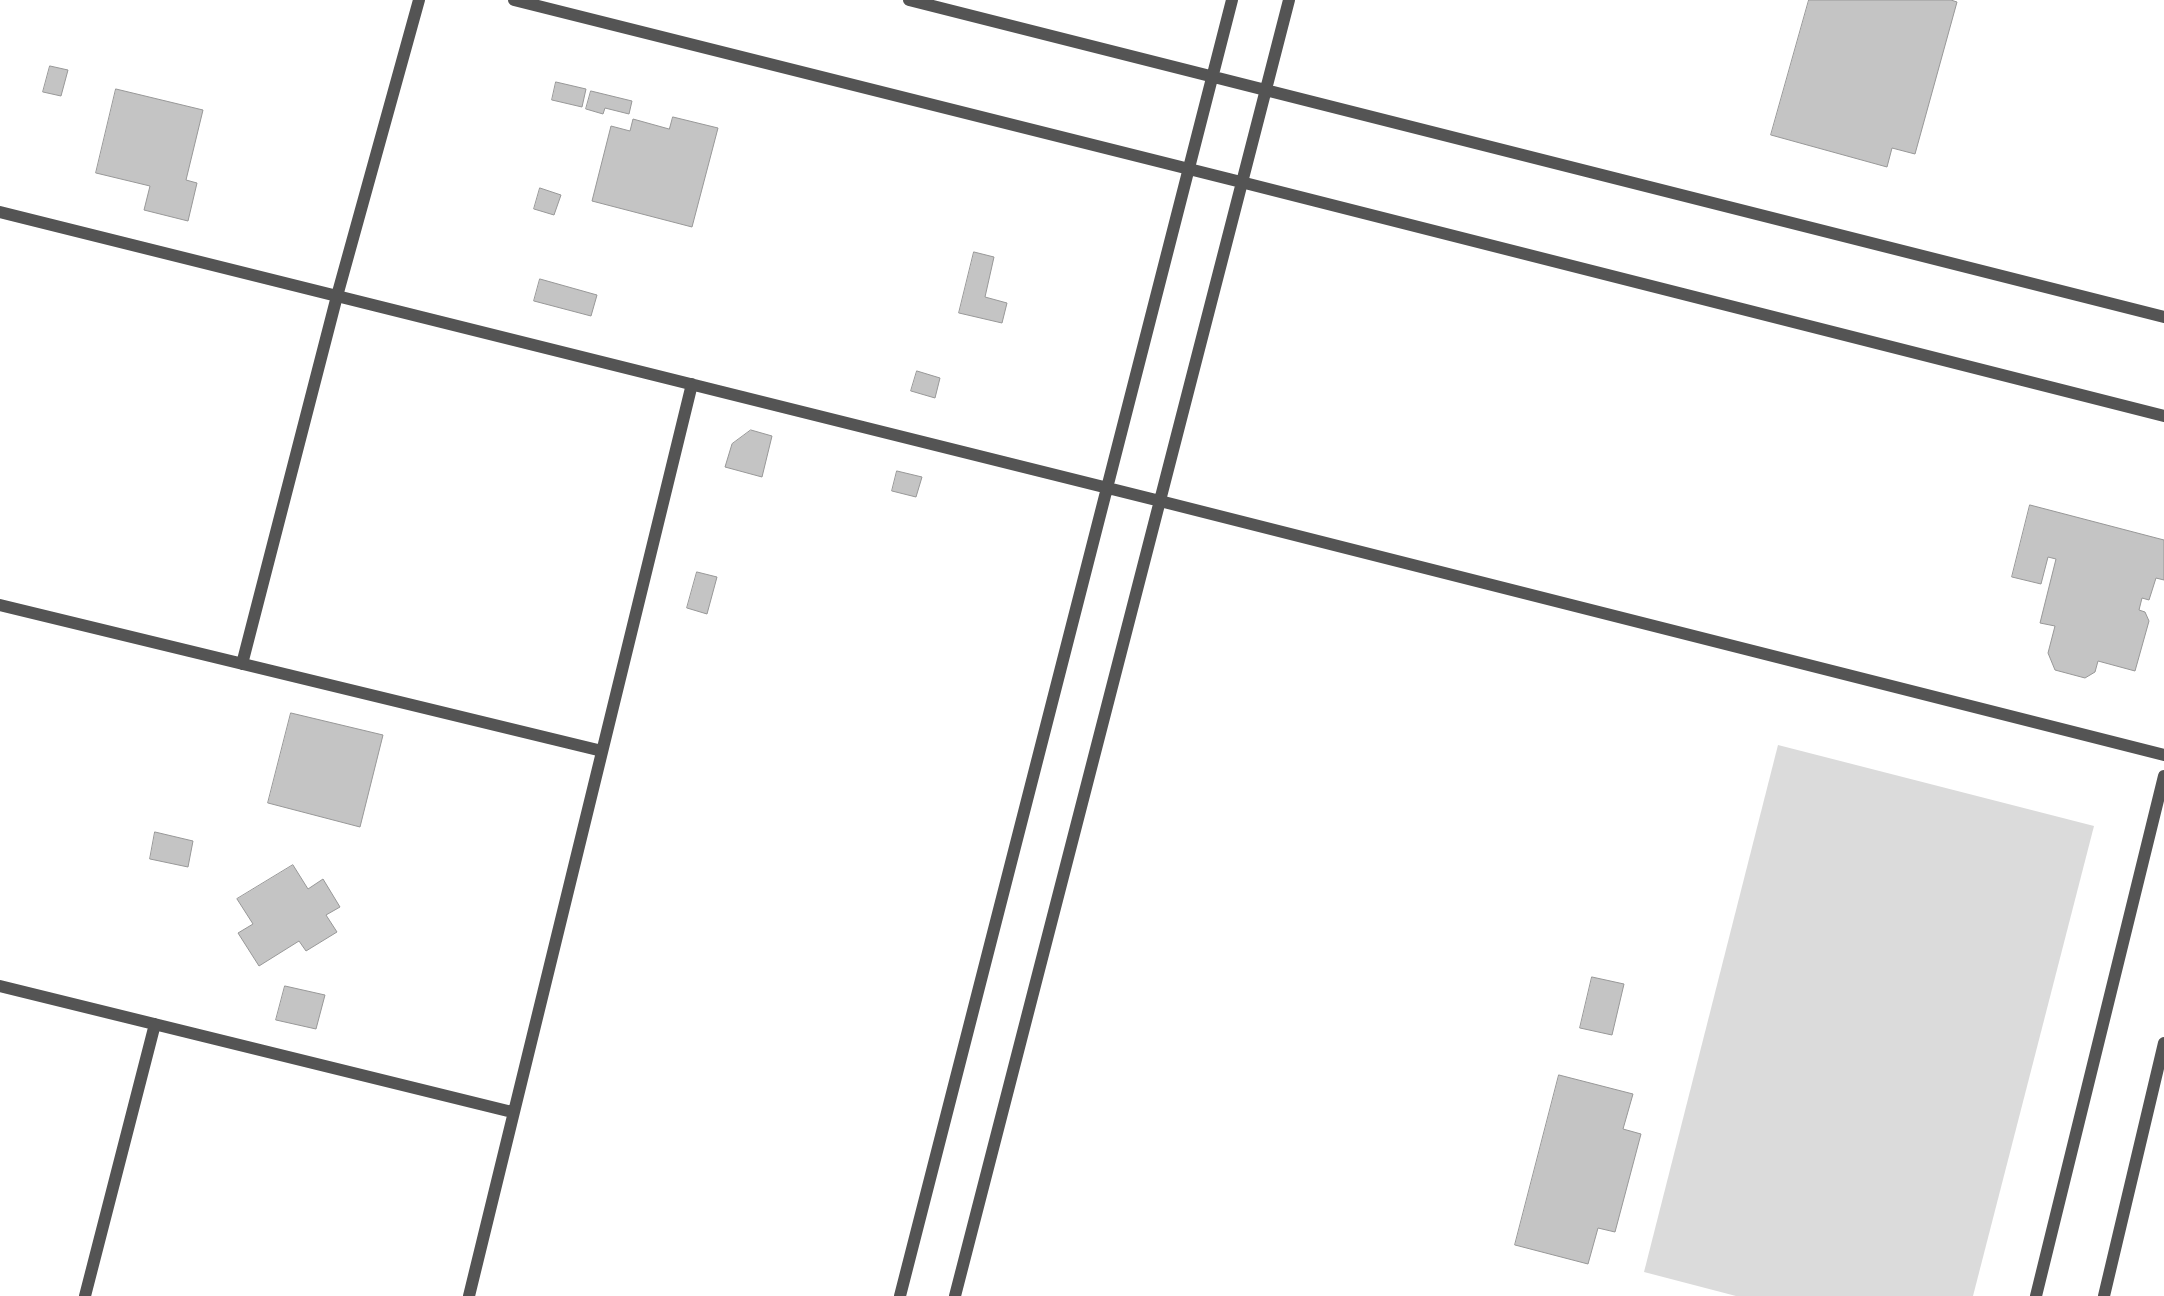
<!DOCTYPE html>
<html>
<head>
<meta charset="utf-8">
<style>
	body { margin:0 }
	canvas { display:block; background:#fff }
</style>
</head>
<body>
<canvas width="2164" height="1296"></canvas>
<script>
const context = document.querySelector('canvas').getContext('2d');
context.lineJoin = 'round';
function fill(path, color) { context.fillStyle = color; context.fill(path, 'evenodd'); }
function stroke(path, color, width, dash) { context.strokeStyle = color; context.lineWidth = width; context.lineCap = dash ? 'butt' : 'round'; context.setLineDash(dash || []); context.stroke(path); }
fill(new Path2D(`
	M1778,745L2094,826L1973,1296H1736L1644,1272Z`), '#dbdbdb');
const building = new Path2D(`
	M1809,0H1951L1957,2L1915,154L1892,148L1887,167L1771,135Z
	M50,66L68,70L61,96L43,92Z
	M556,82L586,89L582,107L552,100Z
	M116,89L203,110L186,180L197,183L188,221L144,210L150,186L96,173Z
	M591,91L632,101L629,114L605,108L603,114L586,109Z
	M673,117L718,128L692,227L592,201L611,126L630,131L633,119L669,129Z
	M540,188L561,195L554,215L534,209Z
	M974,252L994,257L985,297L1007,303L1002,323L959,313Z
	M540,279L597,295L591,316L534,301Z
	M917,371L940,378L935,398L911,391Z
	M751,430L772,436L762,477L725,467L732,444Z
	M897,471L922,477L916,497L892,491Z
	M2030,505L2164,540V580L2156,578L2149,600L2142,598L2139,610L2145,612L2149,621L2135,671L2098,661L2095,672L2085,678L2055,670L2048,653L2055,626L2040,623L2056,559L2048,557L2041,584L2012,577Z
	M697,572L717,577L707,614L687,608Z
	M291,713L383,735L360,827L268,803Z
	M155,832L193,841L188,867L150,859Z
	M293,865L308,889L323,879L340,907L326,915L337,932L306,951L299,941L259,966L238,933L253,924L237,899Z
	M1592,977L1624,984L1612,1035L1580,1028Z
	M285,986L325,995L316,1029L276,1020Z
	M1559,1075L1633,1094L1623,1129L1641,1134L1615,1232L1598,1228L1588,1264L1515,1245Z`);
fill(building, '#c4c4c4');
stroke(building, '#989898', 1);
stroke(new Path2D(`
	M514,0L1241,182L2164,416
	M909,0L2164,317
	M0,212L1160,501L2164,755
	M0,605L602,751
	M242,664L337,296L419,0
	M0,986L512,1112
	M85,1296L155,1024
	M469,1296L692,384
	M900,1296L1232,0
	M955,1296L1289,0
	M2036,1296L2164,776
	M2104,1296L2164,1043`), '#545454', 12);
</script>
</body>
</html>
